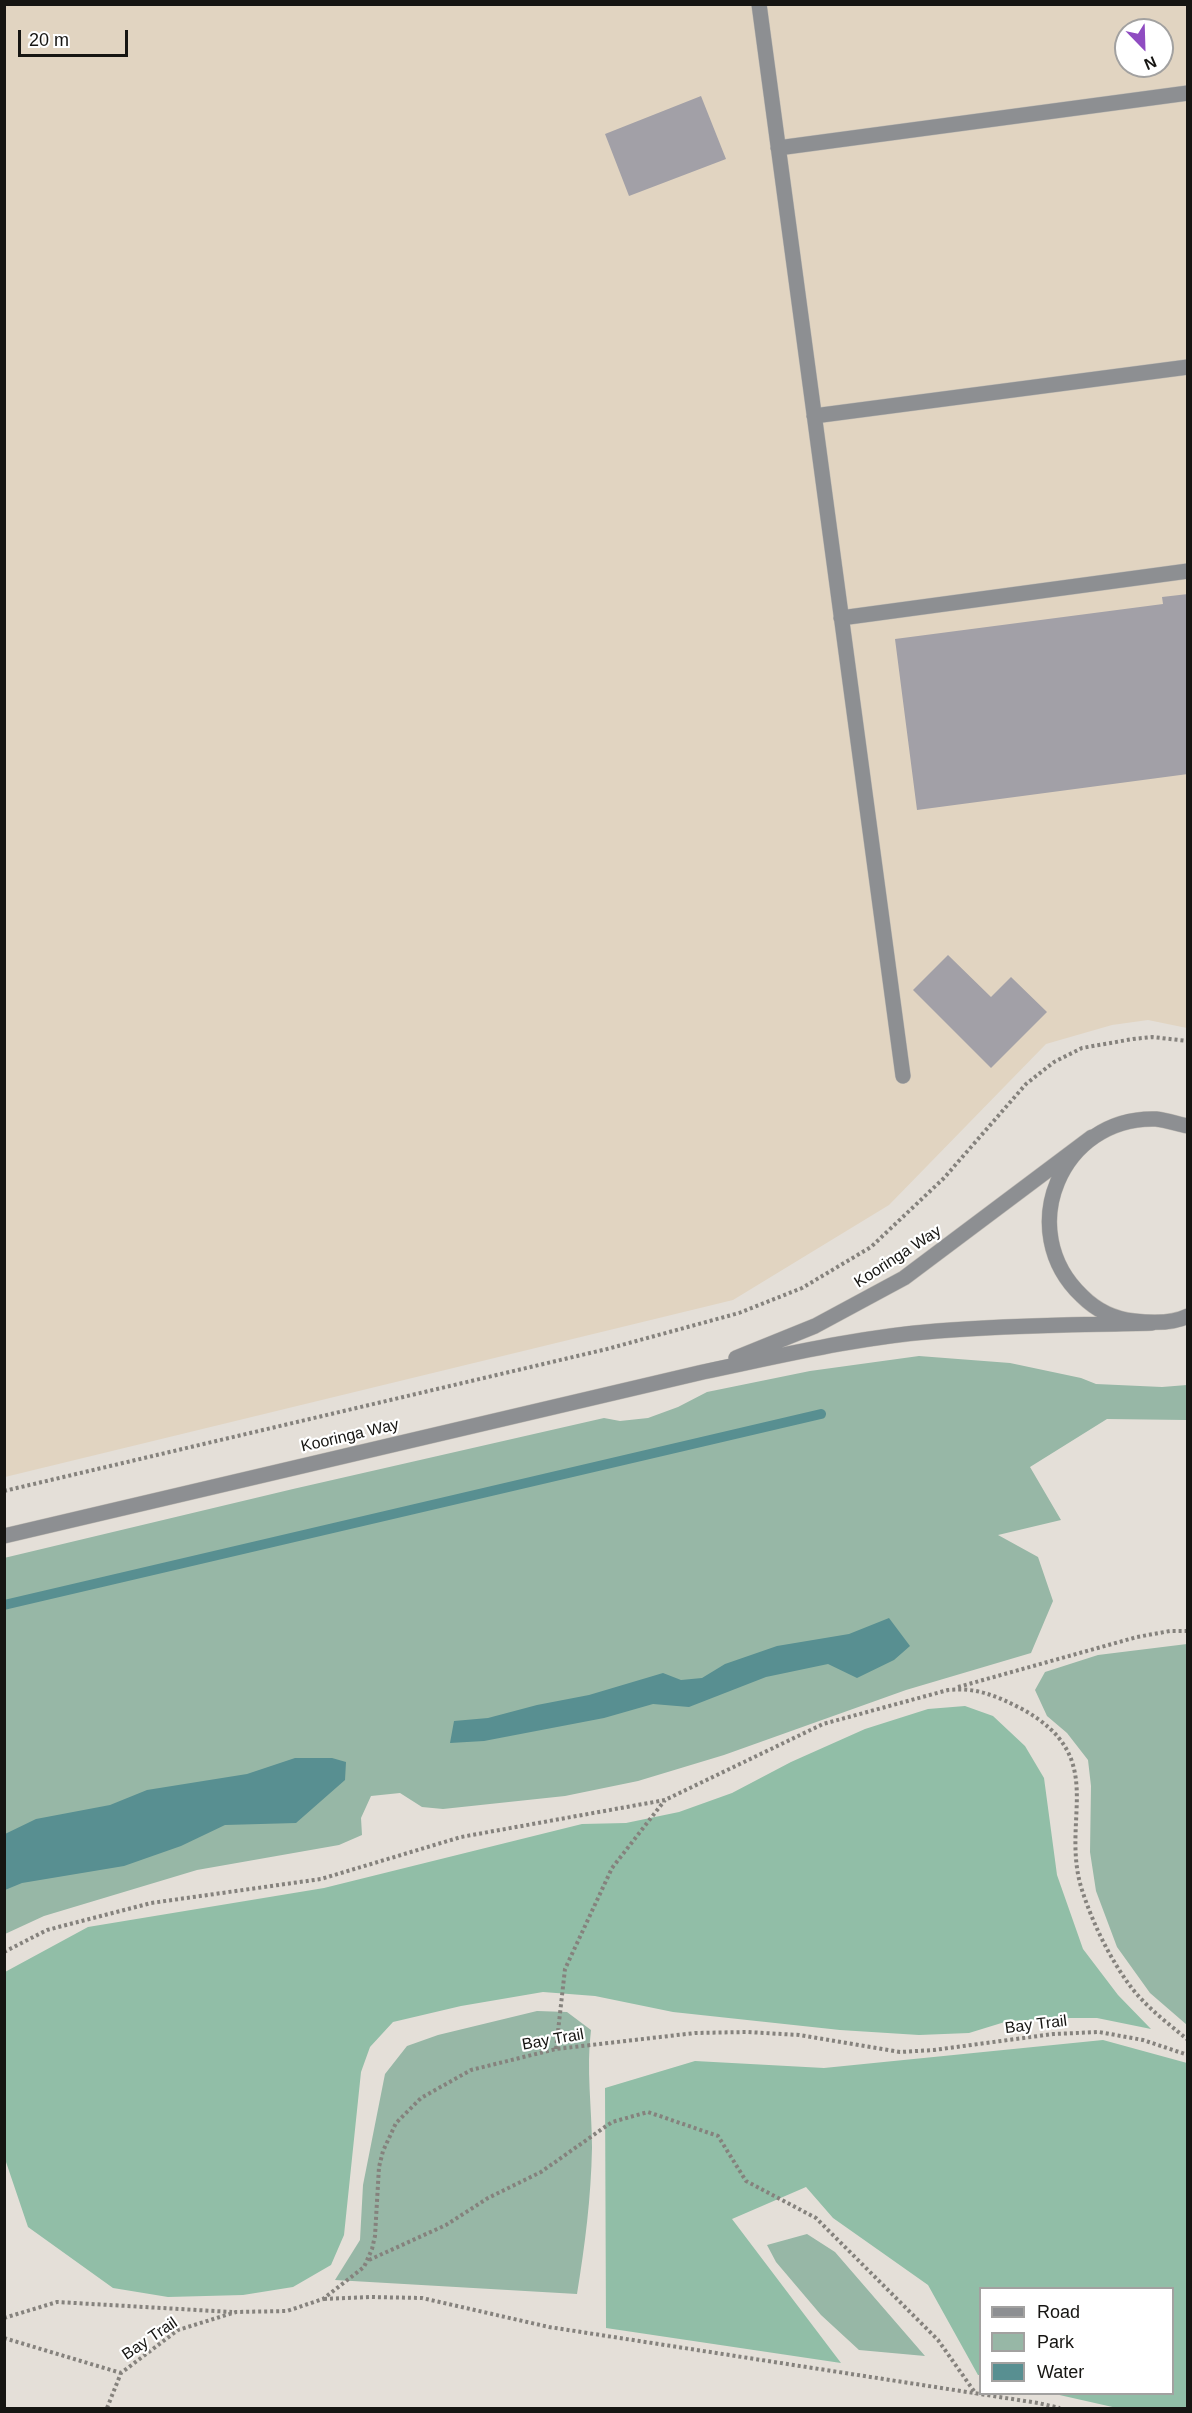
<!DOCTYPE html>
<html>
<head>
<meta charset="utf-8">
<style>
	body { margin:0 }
	#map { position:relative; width:1192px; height:2413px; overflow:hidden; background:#e4dfd8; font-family:Helvetica,sans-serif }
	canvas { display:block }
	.frame { position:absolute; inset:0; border:6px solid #161512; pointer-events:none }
	.legend { position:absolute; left:979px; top:2287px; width:195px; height:108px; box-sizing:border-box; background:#fff; border:2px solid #a2a1a0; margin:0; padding:8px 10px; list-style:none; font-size:18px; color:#161512 }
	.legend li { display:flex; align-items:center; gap:12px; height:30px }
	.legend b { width:30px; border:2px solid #a2a1a0 }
	.north { position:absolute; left:1114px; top:18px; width:60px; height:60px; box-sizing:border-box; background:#fff; border:2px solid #a2a1a0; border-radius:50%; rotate:157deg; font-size:16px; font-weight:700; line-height:24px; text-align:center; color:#161512 }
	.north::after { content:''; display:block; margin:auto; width:21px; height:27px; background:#8f4cc1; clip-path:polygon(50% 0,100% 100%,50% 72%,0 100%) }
	.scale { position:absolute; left:18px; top:30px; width:110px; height:27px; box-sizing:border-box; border:3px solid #161512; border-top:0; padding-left:8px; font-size:18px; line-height:21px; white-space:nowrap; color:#161512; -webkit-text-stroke:4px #fff; paint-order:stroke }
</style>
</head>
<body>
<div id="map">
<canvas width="1192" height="2413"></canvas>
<div class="frame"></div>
<ul class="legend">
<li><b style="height:8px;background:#8d8f92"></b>Road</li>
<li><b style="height:16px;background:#97b7a6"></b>Park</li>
<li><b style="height:16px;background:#588f91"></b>Water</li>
</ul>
<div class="north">N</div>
<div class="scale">20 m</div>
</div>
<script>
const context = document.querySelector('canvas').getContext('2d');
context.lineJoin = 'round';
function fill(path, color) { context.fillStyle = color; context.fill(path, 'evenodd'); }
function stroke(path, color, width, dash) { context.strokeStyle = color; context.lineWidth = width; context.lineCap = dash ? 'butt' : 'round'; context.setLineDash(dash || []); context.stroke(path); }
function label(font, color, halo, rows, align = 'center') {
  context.font = font + ' Helvetica,sans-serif'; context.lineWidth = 4.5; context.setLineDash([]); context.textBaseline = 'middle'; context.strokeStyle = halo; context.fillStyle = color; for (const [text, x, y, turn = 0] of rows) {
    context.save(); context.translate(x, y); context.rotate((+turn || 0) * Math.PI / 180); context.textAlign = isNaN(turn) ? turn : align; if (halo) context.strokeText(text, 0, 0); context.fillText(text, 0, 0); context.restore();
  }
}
fill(new Path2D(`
	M4,5H1187V1028L1148,1020L1112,1025L1046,1044L889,1205L733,1300L5,1477ZM1126,30H1162V66H1126Z`), '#e1d4c1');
fill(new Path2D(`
	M919,1356L1010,1363L1081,1378L1096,1384L1162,1387L1187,1385V1423L1186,1420L1107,1419L1030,1467L1061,1520L998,1535L1038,1557L1053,1601L1031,1653L906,1690L724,1755L638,1781L565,1796L443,1809L422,1807L400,1793L371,1796L361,1818L362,1835L339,1845L197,1870L44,1916L5,1934L4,1558L293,1489L604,1418L620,1421L648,1418L678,1407L707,1392L810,1371Z
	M1187,1644H1188L1187,2025L1150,1993L1117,1947L1096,1891L1090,1852L1091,1786L1088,1760L1067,1733L1047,1716L1035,1690L1045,1672L1098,1655Z
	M537,2011L567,2012L591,2030C586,2069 592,2108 592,2148C591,2198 585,2245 577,2294L335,2280L360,2240L363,2185L385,2074L407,2046L438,2035Z
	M807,2234L835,2252L925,2356L859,2350L821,2315L776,2262L767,2245Z`), '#97b7a6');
fill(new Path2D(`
	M965,1706L993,1716L1025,1746L1044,1778L1057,1875L1083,1949L1118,1995L1151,2029L1097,2018H1070L1008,2021L969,2033L919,2035L840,2030L673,2012L595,1996L543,1992L461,2006L393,2022L370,2047L361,2072L344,2235L331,2265L293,2287L243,2295L168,2297L113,2288L28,2227L5,2159V1972L88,1927L324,1888L582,1824L626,1823L679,1812L732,1793L791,1762L865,1729L928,1709Z
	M1103,2040L1187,2063V2408H1117L1055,2394H1172V2288H980V2375H978L928,2285L833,2218L806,2187L732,2219L841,2363L606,2328L605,2088L695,2061L824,2068Z`), '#91bea7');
fill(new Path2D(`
	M889,1618L910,1646L894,1660L857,1678L828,1664L766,1677L689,1707L653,1704L604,1718L484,1741L450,1743L454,1721L488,1718L537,1705L589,1695L663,1673L681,1680L702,1678L725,1664L777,1646L849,1634Z
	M295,1758H332L346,1762L345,1780L296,1823L225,1825L181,1846L124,1866L22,1883L5,1890V1834L36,1819L110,1805L147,1790L247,1774Z`), '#588f91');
stroke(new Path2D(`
	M4,1605L821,1414`), '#588f91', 10);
fill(new Path2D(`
	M701,96L726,159L629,196L605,134Z
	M1188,594V774L917,810L895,639L1163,604L1162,597Z
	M948,955L991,997L1011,977L1047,1012L991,1068L913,990Z`), '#a2a0a7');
const lane = new Path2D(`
	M759,4L903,1076
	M778,148L1188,93
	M814,416L1188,367
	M841,618L1188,571`);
const street = new Path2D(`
	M1188,1126C1178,1124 1166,1120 1156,1119C1061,1116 1013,1231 1082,1296C1096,1310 1114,1319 1134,1321C1151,1323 1172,1324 1188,1316
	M736,1358L815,1326L904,1278L1092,1137
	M4,1536L703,1372C780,1356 858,1337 937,1331C1008,1325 1080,1325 1152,1323`);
stroke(lane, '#bfbbb4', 16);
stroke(street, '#bfbbb4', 16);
stroke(new Path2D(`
	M4,1491L607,1349L739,1313L802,1288L871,1247L944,1178L1026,1084L1054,1062L1082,1048L1133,1039L1152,1037L1188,1041
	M958,1687L1137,1637L1170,1631H1188
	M4,1952L47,1930L151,1903L321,1879L461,1837L665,1800L823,1724L948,1690C976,1687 997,1696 1022,1709C1111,1758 1059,1818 1082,1890C1093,1924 1110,1959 1131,1987C1147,2008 1169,2024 1188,2040
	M556,2049L565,1969L612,1868L665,1800
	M369,2260L446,2225L488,2198L541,2172L612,2122L648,2112L718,2136L746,2181L816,2218L938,2340L976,2394
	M324,2299L369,2297L422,2298L549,2327L1038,2403L1060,2408
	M4,2318L57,2302L232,2312
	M4,2338L121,2373
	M107,2408L121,2373L178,2330L236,2312L287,2311L323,2299L364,2267L372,2249L375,2236L379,2167L383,2151L396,2123L421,2098L471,2070L556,2049L695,2033L747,2032L799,2035L900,2052L934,2050L1053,2034L1099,2032L1143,2040L1188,2055`), '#85827d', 4, [3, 3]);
stroke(lane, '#8d8f92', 15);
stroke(street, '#8d8f92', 15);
label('16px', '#161512', '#fff', [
	["Kooringa Way",898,1257,-33],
	["Kooringa Way",350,1436,-13],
	["Bay Trail",1036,2025,-7],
	["Bay Trail",553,2040,-10],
	["Bay Trail",150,2339,-34]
]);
</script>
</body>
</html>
